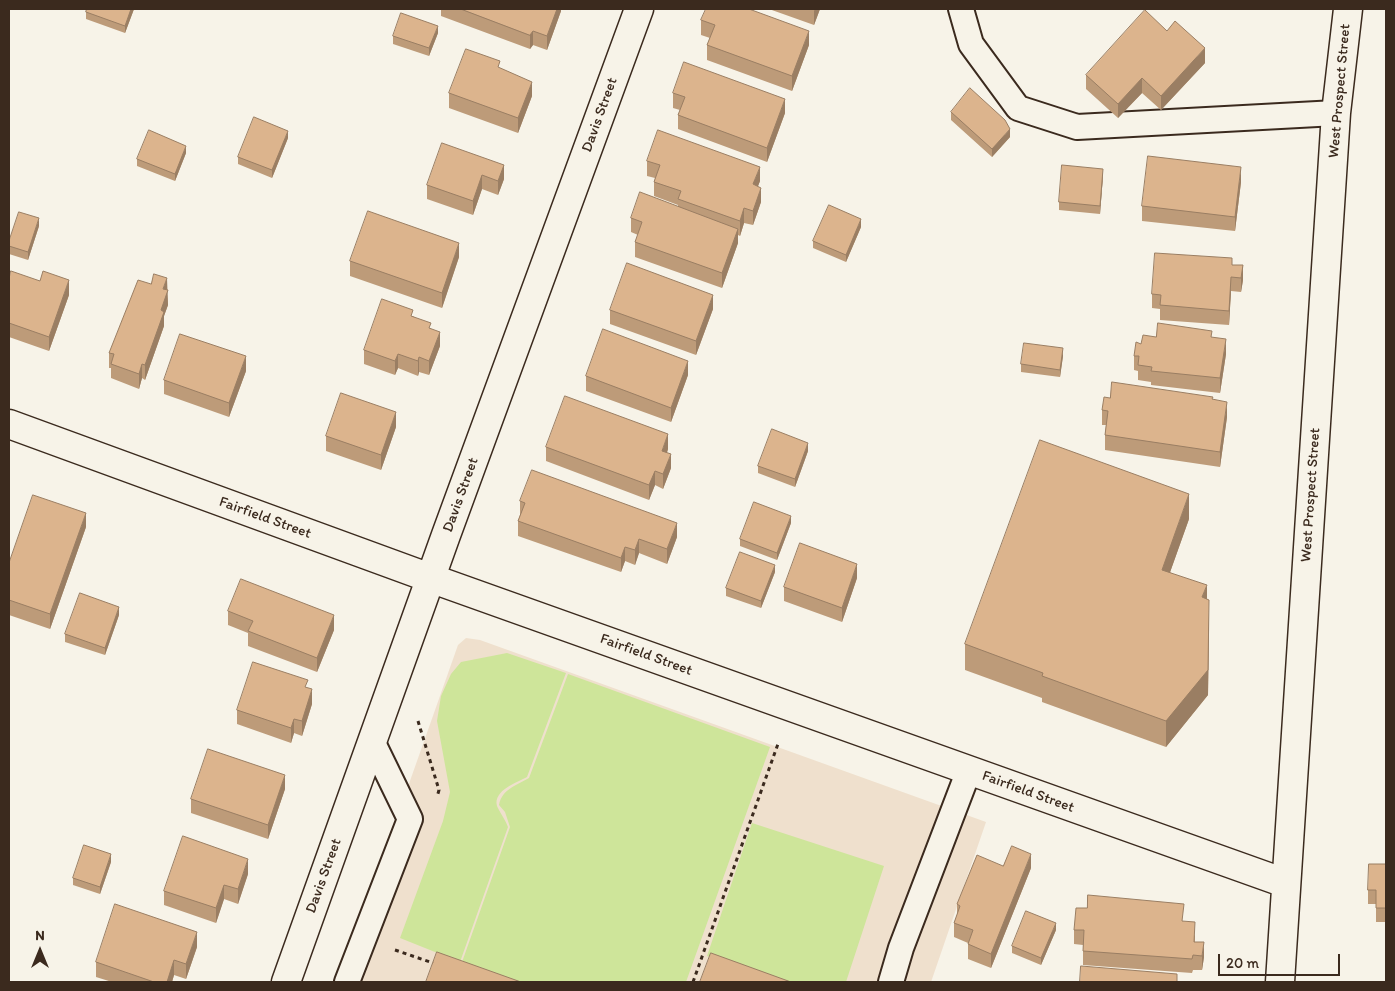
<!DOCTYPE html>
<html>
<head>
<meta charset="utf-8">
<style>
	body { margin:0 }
	#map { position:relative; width:1395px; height:991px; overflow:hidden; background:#f7f3e8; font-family:Itim,sans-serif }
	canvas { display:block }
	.frame { position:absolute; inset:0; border:10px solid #3b2a1e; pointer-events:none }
	.north { position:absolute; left:15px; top:926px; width:50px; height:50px; -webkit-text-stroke:4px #f7f3e8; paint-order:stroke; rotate:0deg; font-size:14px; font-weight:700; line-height:20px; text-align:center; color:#3b2a1e }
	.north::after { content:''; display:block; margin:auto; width:18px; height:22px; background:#3b2a1e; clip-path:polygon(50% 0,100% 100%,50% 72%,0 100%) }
	.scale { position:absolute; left:1218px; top:954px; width:122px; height:22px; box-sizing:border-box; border:2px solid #3b2a1e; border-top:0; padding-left:6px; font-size:15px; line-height:18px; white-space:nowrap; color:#3b2a1e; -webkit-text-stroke:4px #f7f3e8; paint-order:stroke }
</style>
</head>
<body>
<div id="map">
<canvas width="1395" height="991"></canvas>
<div class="frame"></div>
<div class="north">N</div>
<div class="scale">20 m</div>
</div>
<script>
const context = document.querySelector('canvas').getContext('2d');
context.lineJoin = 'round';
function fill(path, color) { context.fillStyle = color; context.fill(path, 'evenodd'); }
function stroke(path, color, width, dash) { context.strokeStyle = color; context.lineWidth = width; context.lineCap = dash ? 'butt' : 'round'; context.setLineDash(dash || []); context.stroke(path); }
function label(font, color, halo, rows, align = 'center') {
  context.font = font + ' Itim,sans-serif'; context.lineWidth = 5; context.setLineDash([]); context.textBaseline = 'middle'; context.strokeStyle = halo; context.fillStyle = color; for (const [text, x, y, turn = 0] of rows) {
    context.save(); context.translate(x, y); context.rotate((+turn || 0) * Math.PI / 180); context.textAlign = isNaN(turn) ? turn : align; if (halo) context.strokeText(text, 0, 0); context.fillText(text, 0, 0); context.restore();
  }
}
fill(new Path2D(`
	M466,638L480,640L986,822L931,982H339L458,645Z`), '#efe0cd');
fill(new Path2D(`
	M507,653L566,673L527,777C518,782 493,790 497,806C498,809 506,821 508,827L460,962L400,938L443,821L450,792L437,721L441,696L451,674L461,662Z
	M568,674L770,747L686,982H516L462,962L510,827L505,812L499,805C502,789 517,785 529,778Z
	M752,823L884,866L846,982H785L707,956Z`), '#cee59a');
const lane = new Path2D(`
	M961,9L971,44L1018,108L1077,127L1336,113
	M347,982L410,819L372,741
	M891,982L901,948L969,770`);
const street = new Path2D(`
	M9,424L430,578L1285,883
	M286,982L446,535L639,9
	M1280,982L1336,113L1348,9`);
stroke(lane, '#3b2a1e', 28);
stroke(street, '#3b2a1e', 31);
stroke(new Path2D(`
	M418,721L439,790L437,797
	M395,950L436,964
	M693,982L779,741`), '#3b2a1e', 3, [4, 4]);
stroke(lane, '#f7f3e8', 24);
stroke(street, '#f7f3e8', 28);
fill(new Path2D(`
	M87,9H134L125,33L86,19V12Z
	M441,9H561V11L547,50L533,45L530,49L441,16Z
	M769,9H820L814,25Z
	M701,20L809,45L792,91L707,60V45L710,38L701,35Z
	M1167,31L1205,63L1161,110L1142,93L1118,118L1086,89V75Z
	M438,33L429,56L393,44V36Z
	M500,68L532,96L518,133L449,108V93Z
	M673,93L785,113L767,162L678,129V115L680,110L673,108Z
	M951,112L1010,137L992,157L951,120Z
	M288,138L272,178L238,164V157Z
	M186,153L175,181L137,166V159Z
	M647,161L760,181L758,186L761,202L753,225L744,223L740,236L738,235V243L722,288L635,257V242L638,235L631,232V218L678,207V205L654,196V182L655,178L647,176Z
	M504,165V179L498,195L482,189L473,215L427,199V185Z
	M1103,176L1100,214L1059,210V202Z
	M1241,182L1235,231L1142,221V206Z
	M39,226L28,260L9,254V241Z
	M861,227L846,262L813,248V241Z
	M459,257L442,308L350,276V261Z
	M1232,265H1243V280L1241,292L1231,291L1229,325L1160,320V309L1152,308V294Z
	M9,279L69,295L49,351L9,337Z
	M167,290L168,305L164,316V326L145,380L142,378L139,389L111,378V368H109V353Z
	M713,309L696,355L610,324V310Z
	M413,316L431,329L440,346L429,375L419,372L418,376L398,368L395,375L364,364V350Z
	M1156,337L1212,338L1226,354L1220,393L1151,385V382L1138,380V371L1134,370V356L1141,344Z
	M1063,356L1060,377L1021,372V364Z
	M246,371L229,417L164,394V380Z
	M688,375L671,422L586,391V376Z
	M1110,398L1213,399L1227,417L1220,467L1105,450V435L1106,425H1102V410Z
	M396,427L381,470L326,451V436Z
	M546,447L668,449L667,453L671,468L663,489L655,485L649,500L546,461Z
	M808,451L795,487L758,473V466Z
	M520,501L677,537L667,564L639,553L635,565L625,561L621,572L518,536V521L520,515Z
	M1189,519L1170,572L1207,599L1209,625L1208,695L1166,747L1042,702V698L965,670V644Z
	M791,523L777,560L740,546V539Z
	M86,527L50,629L9,615V563Z
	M775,572L761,608L726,596V588Z
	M857,578L842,622L784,601V587Z
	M228,611L334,630L317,672L248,646V633L228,625Z
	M119,615L105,655L65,642V634Z
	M308,688L312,704L302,736L294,733L291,743L237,724V710Z
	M285,789L268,839L191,813V799Z
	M111,862L100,894L73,885V878Z
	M1386,864V922H1376V904H1368V890Z
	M1031,868L991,968L968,959V943L954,937V923L957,915V904Z
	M248,874L238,904L224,899L216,923L164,905V891Z
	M1183,921L1195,936V942L1204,957L1202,970H1193L1192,973L1083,965V945L1074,944V930Z
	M1056,930L1041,965L1012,953V946Z
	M197,947L186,979L174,975L172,982H112L96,977V962Z`), '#bd9b79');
fill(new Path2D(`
	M131,9H134L125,33V26Z
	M557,9H561V11L547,50V36Z
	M815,9H820L814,25V11Z
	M438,26V33L429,56V48Z
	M533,31V45L530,49V35Z
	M809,31V45L792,91V76Z
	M1205,48V63L1161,110V96Z
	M1142,78V93L1118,118V104Z
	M532,82V96L518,133V118Z
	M785,99V113L767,162V148Z
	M1010,129V137L992,157V149Z
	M288,131V138L272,178V170Z
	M186,146V153L175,181V174Z
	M504,165V179L498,195V181Z
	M760,167V181L753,199V184Z
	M1241,167V182L1235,231V217Z
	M1103,169V176L1100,214V206Z
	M482,175V189L473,215V201Z
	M761,188V202L753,225V211Z
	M744,208V223L740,236V221Z
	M39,218V226L28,260V252Z
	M861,219V227L846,262V255Z
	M738,229V243L722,288V273Z
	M459,243V257L442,308V293Z
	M1243,265V280L1241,292V278Z
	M1231,277V291L1229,325V311Z
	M167,278L168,305L164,316V326L145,380V365L161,310L163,289Z
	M69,280V295L49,351V337Z
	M713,295V309L696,355V341Z
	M440,332V346L429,375V361Z
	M1226,339V354L1220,393V378Z
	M1063,348V356L1060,377V370Z
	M398,354V368L395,375V361Z
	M246,356V371L229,417V403Z
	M419,357V372L418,376V361Z
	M688,361V375L671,422V408Z
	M142,364V378L139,389V374Z
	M1227,402V417L1220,467V452Z
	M396,412V427L381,470V455Z
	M668,434V449L662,466V451Z
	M808,443V451L795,487V479Z
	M671,454V468L663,489V474Z
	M655,471V485L649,500V485Z
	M1189,494V519L1162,595V570Z
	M86,513V527L50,629V614Z
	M791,516V523L777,560V553Z
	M677,523V537L667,564V549Z
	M639,539V553L635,565V550Z
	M625,547V561L621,572V558Z
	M857,564V578L842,622V608Z
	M775,565V572L761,608V601Z
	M1207,585V610L1202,597Z
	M119,607V615L105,655V648Z
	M334,615V630L317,672V658Z
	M1209,625L1208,695L1166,747V721Z
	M312,689V704L302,736V721Z
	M294,719V733L291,743V728Z
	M285,775V789L268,839V825Z
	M111,854V862L100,894V887Z
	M1031,854V868L991,968V954Z
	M248,859V874L238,904V889Z
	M224,885V899L216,923V908Z
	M1056,923V930L1041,965V958Z
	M197,932V947L186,979V964Z
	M1204,942V957L1202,970V956Z
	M174,960V975L172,982H167Z`), '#9a7e63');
const building = new Path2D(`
	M87,9H131L125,26L86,12Z
	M461,9H557L547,36L533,31L530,35Z
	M706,9H749L809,31L792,76L707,45L715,25L701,20Z
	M1145,10L1167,31L1175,21L1205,48L1161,96L1142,78L1118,104L1086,75Z
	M401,13L438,26L429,48L393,36Z
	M466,49L500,61L498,67L532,82L518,118L449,93Z
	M684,62L785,99L767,148L678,115L685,97L673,93Z
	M970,88L1005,120L1010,129L992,149L951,112Z
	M254,117L288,131L272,170L238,157Z
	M149,130L186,146L175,174L137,159Z
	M658,130L760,167L753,184L761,188L753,211L744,208L740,221L678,199L681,191L654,182L660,165L647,161Z
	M442,143L504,165L498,181L482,175L473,201L427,185Z
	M1148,156L1241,167L1235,217L1142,206Z
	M1062,165L1103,169L1100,206L1059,202Z
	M640,192L738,229L722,273L635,242L642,222L631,218Z
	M829,205L861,219L846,255L813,241Z
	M368,211L459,243L442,293L350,261Z
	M19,212L39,218L28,252L9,246V241Z
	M1155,253L1232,258V265H1243L1241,278L1231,277L1229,311L1160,305L1161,295L1152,294Z
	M627,263L713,295L696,341L610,310Z
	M11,271L40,281L43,271L69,280L49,337L9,323V279Z
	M154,274L167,278L163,289L168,290L161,310L164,312L145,365L142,364L139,374L111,364L114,354L109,353L138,280L151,284Z
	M382,299L413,310L411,316L431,323L429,328L440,332L429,361L419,357L418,361L398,354L395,361L364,350Z
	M1158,323L1212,331L1211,337L1226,339L1220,378L1151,371L1152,367L1138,365L1139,356H1134L1136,342L1141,344L1143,335L1156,337Z
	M603,329L688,361L671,408L586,376Z
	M180,334L246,356L229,403L164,380Z
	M1024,343L1063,348L1060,370L1021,364Z
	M1112,382L1213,397L1212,399L1227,402L1220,452L1105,435L1108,411L1102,410L1104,397L1110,398Z
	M341,393L396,412L381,455L326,436Z
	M565,396L668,434L662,451L671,454L663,474L655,471L649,485L546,447Z
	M772,429L808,443L795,479L758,466Z
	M1040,440L1189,494L1162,570L1207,585L1202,597L1209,600L1208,670L1166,721L1042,676L1043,673L965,644Z
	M532,470L677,523L667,549L639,539L635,550L625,547L621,558L518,521L525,503L520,501Z
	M33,495L86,513L50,614L9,600V563Z
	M754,502L791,516L777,553L740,539Z
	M800,543L857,564L842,608L784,587Z
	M740,552L775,565L761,601L726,588Z
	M241,579L334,615L317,658L248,631L253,621L228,611Z
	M80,593L119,607L105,648L65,634Z
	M253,662L308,680L305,687L312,689L302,721L294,719L291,728L237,710Z
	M208,749L285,775L268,825L191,799Z
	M183,836L248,859L238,889L224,885L216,908L164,891Z
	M84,845L111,854L100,887L73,878Z
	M1012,846L1031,854L991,954L968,944L973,930L954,923L960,906L957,904L977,855L1003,866Z
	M1369,864H1386V908H1376V890H1368Z
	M1088,895L1184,904L1182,921L1195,922L1194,942H1204L1202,956L1193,955L1192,959L1083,951L1084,930H1074L1076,908H1087Z
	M115,904L197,932L186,964L174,960L167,982H154L96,962Z
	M1026,911L1056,923L1041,958L1012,946Z
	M437,952L521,982H426Z
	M711,953L791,982H700Z
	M1081,966L1177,974V982H1080Z`);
fill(building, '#dcb48d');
stroke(building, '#9a7e63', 1);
label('15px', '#3b2a1e', '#f7f3e8', [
	["West Prospect Street",1340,91,-85],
	["Davis Street",600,115,-70],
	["Davis Street",461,495,-70],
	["West Prospect Street",1311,495,-86],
	["Fairfield Street",265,518,20],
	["Fairfield Street",646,655,20],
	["Fairfield Street",1028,792,20],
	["Davis Street",324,876,-70]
]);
</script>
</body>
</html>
